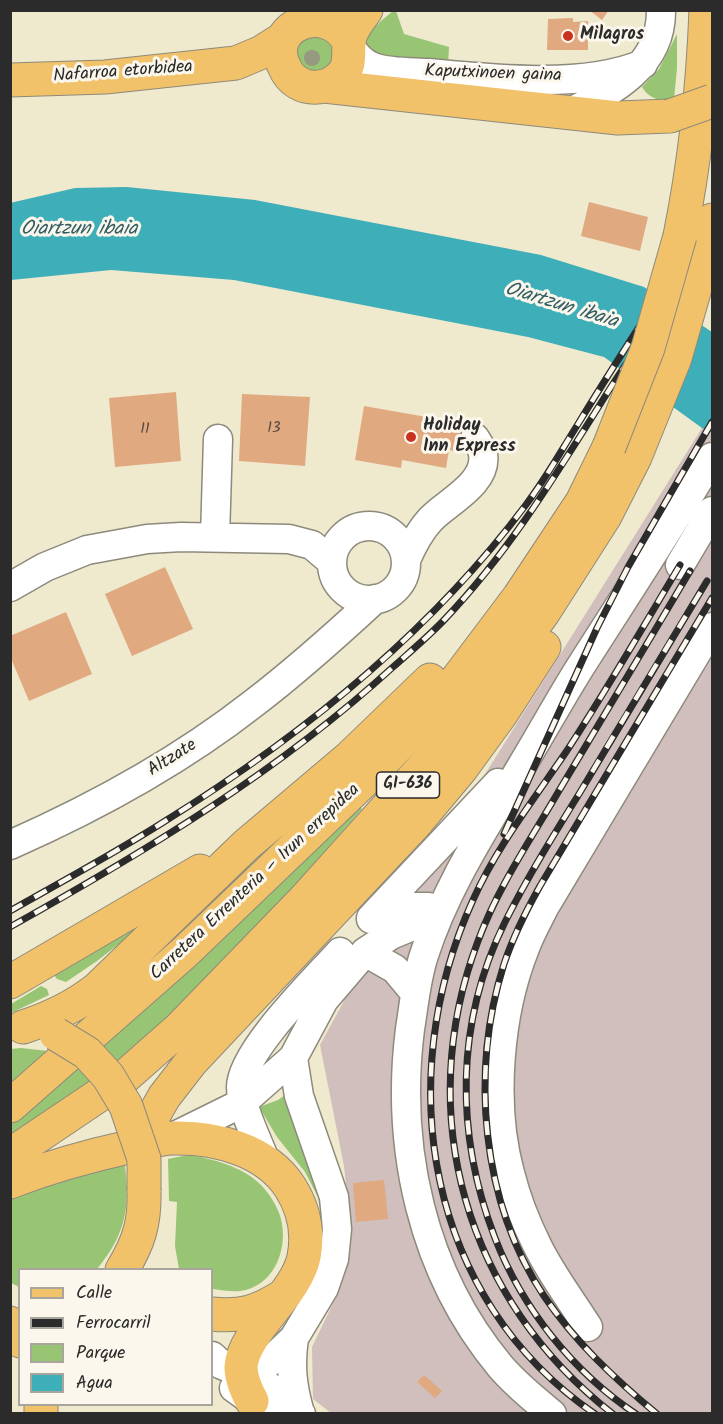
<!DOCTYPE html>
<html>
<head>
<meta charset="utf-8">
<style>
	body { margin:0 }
	#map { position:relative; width:723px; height:1424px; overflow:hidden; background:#efe9ce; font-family:Kalam,sans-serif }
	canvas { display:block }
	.frame { position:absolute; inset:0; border:12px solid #2b2b2b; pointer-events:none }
	.legend { position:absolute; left:18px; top:1268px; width:195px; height:138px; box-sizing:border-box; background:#fbf7ec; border:2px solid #a8a59f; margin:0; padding:8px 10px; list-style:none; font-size:18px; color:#2b2b2b }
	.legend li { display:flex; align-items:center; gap:12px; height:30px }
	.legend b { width:30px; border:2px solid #a8a59f }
</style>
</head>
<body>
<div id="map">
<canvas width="723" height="1424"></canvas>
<div class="frame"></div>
<ul class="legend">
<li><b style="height:8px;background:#f2c26a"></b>Calle</li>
<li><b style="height:8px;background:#2b2b2b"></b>Ferrocarril</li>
<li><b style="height:16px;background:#98c573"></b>Parque</li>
<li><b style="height:16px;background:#3eaeb9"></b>Agua</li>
</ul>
</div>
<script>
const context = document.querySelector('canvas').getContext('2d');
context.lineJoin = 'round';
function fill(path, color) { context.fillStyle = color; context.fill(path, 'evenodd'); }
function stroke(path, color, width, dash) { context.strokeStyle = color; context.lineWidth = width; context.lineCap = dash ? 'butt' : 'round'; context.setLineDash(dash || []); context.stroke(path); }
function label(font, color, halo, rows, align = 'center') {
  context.font = font + ' Kalam,sans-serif'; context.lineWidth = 6; context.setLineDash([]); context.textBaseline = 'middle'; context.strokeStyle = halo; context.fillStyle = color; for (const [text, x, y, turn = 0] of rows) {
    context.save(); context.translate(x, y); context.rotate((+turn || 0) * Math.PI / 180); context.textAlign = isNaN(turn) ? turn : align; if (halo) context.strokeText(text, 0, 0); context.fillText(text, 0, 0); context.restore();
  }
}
fill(new Path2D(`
	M702,428L712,433V1413H331L313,1399L312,1347L336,1297L347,1254L349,1210L344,1166L320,1045L351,988Z`), '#d1bfbd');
fill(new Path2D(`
	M393,11H396L404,34L449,47L448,66L378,60L365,48C367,31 381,21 393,11Z
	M677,34V68L674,99C660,101 650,100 642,87L659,69Z
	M297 54a18 18 0 1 1 36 0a18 18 0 1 1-36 0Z
	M358,805L362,809L268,915L146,1044L11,1140L10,1122Z
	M140,917L142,926L97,961L66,982L57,979L54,975Z
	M41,986L47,989L49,995L11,1013V1004Z
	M21,1048L48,1051L11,1085V1049Z
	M298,1086L321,1191L325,1229L318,1197L305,1172L277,1137L259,1107L278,1100Z
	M188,1155C211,1158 243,1167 260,1184C270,1194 280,1210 282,1224C287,1253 272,1287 240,1291C232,1292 221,1290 213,1289L212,1270L179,1269L175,1246L177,1202L169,1201L168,1159Z
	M125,1166C130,1210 125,1235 97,1269L20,1270L19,1287L11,1283L10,1193L99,1167Z`), '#98c573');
fill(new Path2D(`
	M127,187L255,200L541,255L644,287L712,332V433L702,428L604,357L528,337L234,280L111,270L11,280L10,203L75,188Z`), '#3eaeb9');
fill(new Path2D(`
	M589,10H609L602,20Z
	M573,18V22L588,21V50H547L548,19Z
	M589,202L648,217L640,251L581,236Z
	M176,392L181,461L115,467L109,398Z
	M242,394L310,397L305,466L239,461Z
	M364,406L466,424L461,452L449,450L446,468L402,460L401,468L355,460Z
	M165,567L193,629L132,656L105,594Z
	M66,612L92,674L29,701L10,656V636Z
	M384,1180L388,1219L356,1222L353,1183Z
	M424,1375L442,1391L435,1398L417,1382Z`), '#e0a980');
const minor = new Path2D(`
	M350,46C356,56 362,63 373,67C389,73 411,72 428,73C492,79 583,89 643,64
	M568,113C612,92 662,66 661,10
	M332 563a37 37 0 1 1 74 0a37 37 0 1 1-74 0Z
	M215,537L218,439
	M406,560C412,546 419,532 430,520C445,503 488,484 483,454C483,449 477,442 475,438
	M680,565L712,511
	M10,587L45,567L87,550L147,539L181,537L289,539L312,545L332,562
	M10,845C96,807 180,761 254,703C296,671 336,635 375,599
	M371,918L498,783
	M365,952L395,969L415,993
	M171,1138L242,1103L293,1058
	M265,1160C257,1139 241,1108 241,1087C241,1052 316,979 340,952
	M588,1327C571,1300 551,1274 537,1245C526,1223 516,1197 510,1173C491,1104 499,1013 525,948C530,934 538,920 545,906L712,627
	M294,1338C290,1365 292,1386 300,1413
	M212,1356L222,1365L243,1374L253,1373L262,1369L294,1338L324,1288L334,1259L337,1229L334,1197L299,1096L293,1058L324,1000L365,952L391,935L439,915L429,907H409L371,919
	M241,1363L301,1414
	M234,1388L270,1414
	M552,1414C534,1399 515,1384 500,1366C422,1272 395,1148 410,1029C414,1005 416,979 424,955C446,887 485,828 521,767C541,734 559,701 579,669C624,598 670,529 712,457`);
const major = new Path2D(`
	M349,42C327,0 263,26 285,68C289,77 296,83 305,86C318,89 331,86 340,77C351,67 348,56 349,43C349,31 360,19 366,10
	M10,80L105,77L236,63L262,52L284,38
	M324,86L618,118L670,116
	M680,236C695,162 703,87 706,10
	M10,982L200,871
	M23,1027C51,1018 74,1007 97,989L246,845L350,757L430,680
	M10,1106L185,952L370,775L414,729L458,678L519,597L582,502L609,447
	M155,1113L164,1097L191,1062L415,824L461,769L501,714L544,647
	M10,1155L120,1081L179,1029L304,900L438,751L482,698L543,613L605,516L635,457L675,358L708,243L712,220
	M10,1182C49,1167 88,1156 129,1147C143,1144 159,1138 173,1138C216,1137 266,1150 290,1187C304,1209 309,1231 304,1257C296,1295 243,1332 241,1367C241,1379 246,1390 252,1401
	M122,1270C139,1242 145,1223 144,1190
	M212,1314C241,1317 258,1312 283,1296
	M10,1323L20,1341
	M41,1404V1414`);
stroke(minor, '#8d8a7c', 31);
stroke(major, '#8d8a7c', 35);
stroke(minor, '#fff', 28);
stroke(major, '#f2c26a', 33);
const rail = new Path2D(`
	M504,834L597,628L628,567L712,422
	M10,911C61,882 113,854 162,823C299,738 428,635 525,506C545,480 561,451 578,424C606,378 635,333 665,287
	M10,927C146,851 278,772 393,667C411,651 429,636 445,619C511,550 560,468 611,387C631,356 653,325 674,294
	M595,1414C426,1298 391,1080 473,900C496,848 534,799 566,752C606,691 643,627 680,565
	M613,1414C466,1300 412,1115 478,941C498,887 531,839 560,789C603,717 647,644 690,571
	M636,1414C573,1372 522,1308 495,1238C455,1134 455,1023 505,922C527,878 553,836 579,794C621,723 664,652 707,581
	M657,1414C615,1379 575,1342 544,1296C481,1202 470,1071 504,964C513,937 526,911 540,886L712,598`);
stroke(rail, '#2b2b2b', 7);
stroke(rail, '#fbf7ec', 4.5, [14]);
const majorBridge = new Path2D(`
	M670,116L712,101
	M609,447L648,348L680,236
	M56,1034L87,1053L108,1076L126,1106L144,1159V1190`);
stroke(majorBridge, '#8d8a7c', 35, []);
stroke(majorBridge, '#f2c26a', 33);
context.fillStyle = '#959a80';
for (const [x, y] of [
	[312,58]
]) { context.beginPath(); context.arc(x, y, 8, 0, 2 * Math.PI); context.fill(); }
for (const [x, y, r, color] of [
	[568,36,6,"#c8321e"],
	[411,437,6,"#c8321e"]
]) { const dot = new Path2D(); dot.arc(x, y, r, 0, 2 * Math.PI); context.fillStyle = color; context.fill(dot); stroke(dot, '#fbf7ec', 2); }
label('15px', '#584a40', null, [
	["13",274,429],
	["11",145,430]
]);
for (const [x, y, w] of [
	[408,785,63]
]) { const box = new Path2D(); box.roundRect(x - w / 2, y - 13, w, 26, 4.5); context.fillStyle = '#fbf7ec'; context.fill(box); stroke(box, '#2b2b2b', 1.5); }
label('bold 16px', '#2b2b2b', null, [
	["GI-636",408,785]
]);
label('bold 18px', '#2b2b2b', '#fbf7ec', [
	["Milagros",580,36],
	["Holiday",423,427],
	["Inn Express",423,448]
], 'left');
label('18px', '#2b2b2b', '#fbf7ec', [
	["Nafarroa etorbidea",123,73,-4],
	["Kaputxinoen gaina",493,75,2],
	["Altzate",173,759,-32],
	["Carretera Errenteria – Irun errepidea",256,883,-43]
]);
label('italic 20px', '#335f64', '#fbf7ec', [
	["Oiartzun ibaia",79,231],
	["Oiartzun ibaia",561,307,17]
]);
</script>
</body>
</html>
